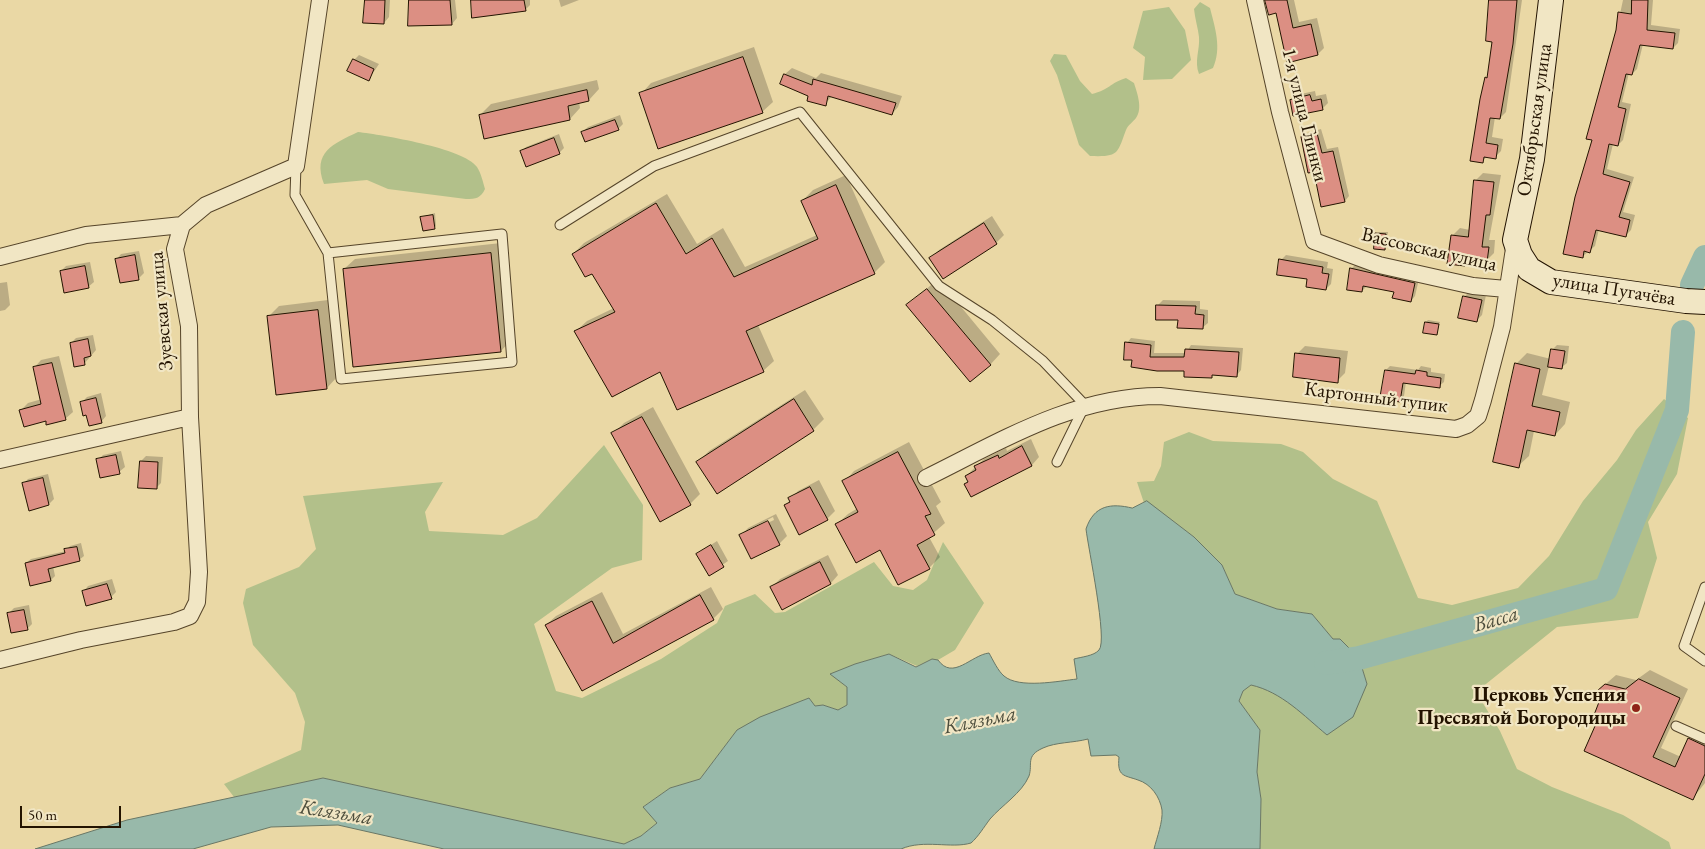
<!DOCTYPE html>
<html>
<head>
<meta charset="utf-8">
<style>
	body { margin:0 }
	#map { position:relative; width:1705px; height:849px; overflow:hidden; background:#ead8a5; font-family:"EB Garamond",serif }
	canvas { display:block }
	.scale { position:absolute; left:20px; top:806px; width:101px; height:22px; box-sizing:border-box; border:2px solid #231300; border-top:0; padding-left:6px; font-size:15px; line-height:18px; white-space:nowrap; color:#231300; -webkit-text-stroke:4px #f1e6c4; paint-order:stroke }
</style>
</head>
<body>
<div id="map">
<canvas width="1705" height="849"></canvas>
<div class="scale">50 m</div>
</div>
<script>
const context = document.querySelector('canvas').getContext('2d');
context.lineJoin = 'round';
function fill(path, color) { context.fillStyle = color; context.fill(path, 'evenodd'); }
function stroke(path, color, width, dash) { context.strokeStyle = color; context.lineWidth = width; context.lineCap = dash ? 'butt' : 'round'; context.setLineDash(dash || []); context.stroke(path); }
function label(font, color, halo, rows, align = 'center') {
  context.font = font + ' "EB Garamond",serif'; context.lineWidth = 4.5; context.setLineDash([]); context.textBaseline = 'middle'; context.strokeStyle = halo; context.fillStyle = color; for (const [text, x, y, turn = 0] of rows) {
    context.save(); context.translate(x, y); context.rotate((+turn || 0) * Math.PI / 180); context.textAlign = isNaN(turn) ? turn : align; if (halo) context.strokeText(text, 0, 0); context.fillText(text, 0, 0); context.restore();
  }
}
fill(new Path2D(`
	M1200,2L1210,8C1215,28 1222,48 1213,68L1199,74C1194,61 1200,50 1199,37C1198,28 1195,19 1194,9Z
	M1169,7L1185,30L1191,60L1172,79L1143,80L1145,57L1133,48L1143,11Z
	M1054,54L1066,55L1080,81L1092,94C1109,90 1110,83 1126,78L1134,83C1137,93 1143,108 1136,118C1133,122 1128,125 1126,130C1117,154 1119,157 1090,156L1079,145L1057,75L1050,61Z
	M358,132C382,135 464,148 477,167C481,173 483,182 485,189C481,198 476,199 466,199L388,189L367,180L324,184C312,152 333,144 358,132Z
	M1664,399L1688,418L1677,474L1648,522L1657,558L1638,618L1557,627L1476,692L1500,731L1517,769L1552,787L1623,815L1669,842L1671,849H1260L1261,799L1257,772L1260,730L1239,701L1243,691L1251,685L1264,688L1280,696L1367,684L1359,658L1340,639H1333L1312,614L1277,609L1235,594L1222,565L1194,537L1147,502L1144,503L1137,482L1154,481L1161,466L1164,442L1189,432L1213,441L1281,444L1303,452L1333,479L1377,501L1418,598L1452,605L1518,588L1549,556L1583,501L1617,460L1636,430Z
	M604,445L643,505L642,560L612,568L534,624L556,691L582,698L661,659L717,623L725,606L755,594L775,613L785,612L874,562L893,586L913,590L927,580L943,542L984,603L955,650L938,660L932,659L917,666L889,654L855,664L831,674L847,687V705L838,710L823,705L814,706L809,698L737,730L700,779L670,788L644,806L657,823L641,836L624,845L323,778L234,797L224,784L301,750L305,722L295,693L253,645L243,603L246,589L299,567L316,549L303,496L443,482L425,512L429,531L503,535L537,518Z`), '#b2c08a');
const water = new Path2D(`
	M1147,501L1194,537L1222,565L1235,594L1277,609L1312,614L1333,639H1340L1359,658L1367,684L1353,717L1327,735C1304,716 1282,692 1251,685L1243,691L1239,701L1260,730L1257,772L1261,799L1260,849H1154C1157,837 1163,822 1162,810C1160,797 1151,784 1138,780C1124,775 1117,777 1119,757L1116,755L1091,756L1088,739C1073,743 1056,742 1043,748C1025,756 1033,764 1029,776C1022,793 1001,806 990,819C984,827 978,837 971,843C951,849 924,839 901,849H444L338,825L271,827L193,849H35L127,820L323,778L624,844L641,836L657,823L643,807L670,788L700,779L737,730L760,717L809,698L815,706L823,705L838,710L847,705V687L830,674L855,664L889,654L916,667L932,659L938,660C953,681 971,655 989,653C993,660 998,671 1004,676C1019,689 1059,681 1077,679L1074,659C1081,657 1094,656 1099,650C1108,641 1088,547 1086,529C1094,505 1111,503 1132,508Z`);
fill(water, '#98b9aa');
stroke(water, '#697766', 1);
fill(new Path2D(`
	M366,0H390L389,17L384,23Z
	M410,0H455L457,18L452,24Z
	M472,0H530V5L525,10Z
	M559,0H579L561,7Z
	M1266,0H1294L1299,22L1317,18L1324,48L1318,54Z
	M1491,0H1522L1506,112L1500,118L1495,117L1492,137L1503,139L1501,151L1495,157L1488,156L1482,161L1486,78L1489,75L1493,41Z
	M1623,0H1653L1651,25L1680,29L1678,43L1673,48L1643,44L1637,69L1632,74L1629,73L1622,102L1631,104L1623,140L1618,145L1613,144L1607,169L1634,177L1623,212L1635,215L1631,230L1626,235L1599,229L1595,246L1582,257L1593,139Z
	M754,47L773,102L762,112L641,94L651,83Z
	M359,55L379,64L369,79L354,60Z
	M792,68L816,78L821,73L902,96L898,107L892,114L832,96L825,104L810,95L781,84L785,74Z
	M597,80L599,89L589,100L579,102L580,108L570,119L480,115L491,104Z
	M1315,91L1316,96L1326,94L1328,103L1323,108L1291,100L1296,95Z
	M620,115L623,124L618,129L582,132L588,127Z
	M1321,129L1327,149L1338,147L1349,196L1345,201L1303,137L1307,133Z
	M559,134L564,148L559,153L521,152L526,147Z
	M1483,173L1501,175L1489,240H1495L1494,253L1486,261L1471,259L1465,265L1452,236L1460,228L1470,230L1475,181Z
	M846,175L885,262L875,272L758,325L774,361L763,371H661L576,331L587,321L614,308L593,272L573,254L584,243L667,194L697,244L723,228L745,267L817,235L802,201L813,190Z
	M435,213L436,226L434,228L422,217Z
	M992,216L1004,235L996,243L943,277L931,258L939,250Z
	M1379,232H1388L1385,248L1377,234Z
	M501,243L511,340L501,351L344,269L355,259Z
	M139,251L144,273L139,278L116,260L121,254Z
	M1286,255L1328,262L1327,268L1333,269L1331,284L1326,289L1309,278L1281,260Z
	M90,262L94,282L88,287L61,271L66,266Z
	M1356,264L1419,279L1415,296L1411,301L1395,291L1367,286L1362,291L1351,269Z
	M938,279L1000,354L990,365L908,305Z
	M7,282L10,305L5,310L0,311V283Z
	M1469,292L1486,295L1482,315L1477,320L1464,297Z
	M328,300L337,377L327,388L268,317L279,306Z
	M1163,300L1200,301V309L1208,310V323L1202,328L1179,319H1157L1158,305Z
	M1428,320L1440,322L1436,334L1426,322Z
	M93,335L96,350L84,364L71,343L76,338Z
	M1131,338L1155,341L1154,353H1186L1191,345L1243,348L1241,370L1237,375L1214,374L1211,376L1133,359L1127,343Z
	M1557,345L1569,346L1567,363L1561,368L1549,366L1542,395L1570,402L1565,424L1555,435L1534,431L1529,456L1518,466L1516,364L1527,353L1551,359L1552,350Z
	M1305,346L1348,351L1345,373L1337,381L1297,354Z
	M59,356L73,412L65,419L47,420L21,410L28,403L42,399L34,368L41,360Z
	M1390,366L1418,370L1421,366L1431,368V372L1445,374L1444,382L1439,386L1406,382L1404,396L1400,401L1386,370Z
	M805,390L824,419L813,430L717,492L698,462L709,451Z
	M101,393L106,416L101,422L82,402L87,397Z
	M653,407L700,494L690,504L613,434L624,423Z
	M1031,439L1039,457L1032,465L966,484L969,481L966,476L984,459L1006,448L1007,451Z
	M909,442L941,502L936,506L945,523L929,537L940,557L929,568L880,548L837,524L848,514L858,508L844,482L854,471Z
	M121,451L125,467L119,472L98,460L103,455Z
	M146,456L163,457L161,483L156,488L141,461Z
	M48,474L54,499L49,504L23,484L28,479Z
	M819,480L835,511L827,519L785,506L798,491Z
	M776,514L787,536L779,544L741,536L748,528ZM773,517L774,520L748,532V530Z
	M717,541L728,561L709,574L697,554Z
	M81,543L84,556L79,560L53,566L55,576L51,580L26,563L31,559L66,551L70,546Z
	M828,555L838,575L831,583L772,587L780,579Z
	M112,579L116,592L111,597L83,592L88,586Z
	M711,587L723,609L713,619L583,690L546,625L556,616L602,592L623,634Z
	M29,605L32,624L27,629L9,613L14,608Z
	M1650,670L1688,689L1661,748L1681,757L1689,739L1699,730L1705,733V783L1693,798L1600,716L1598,691L1608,682L1616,675L1636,680Z`), '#0003');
stroke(new Path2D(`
	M1692,285L1705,257
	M1326,663L1359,658L1606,589L1677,410L1683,332`), '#98b9aa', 24);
const building = new Path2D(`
	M365,0H385L384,24L363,23Z
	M409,0H450L452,25L408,26Z
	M471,0H524L526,11L472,18Z
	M1265,0H1287L1293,28L1311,24L1318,55L1287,63L1276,13L1269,15Z
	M1489,0H1517L1513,44L1500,119L1490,118L1486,143L1498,145L1496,159L1484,157L1483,163L1470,161L1480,99L1485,77L1487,78L1492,42L1486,41Z
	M1632,0H1648L1647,30L1675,33L1673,49L1640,45L1632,75L1626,74L1618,107L1626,109L1618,146L1609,144L1603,174L1630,182L1619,217L1630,220L1626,237L1596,230L1590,253L1584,251L1583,258L1563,254L1575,197L1592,140L1586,139L1616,30L1618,12L1631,14Z
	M743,57L763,113L658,149L639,93Z
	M353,59L374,69L369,81L347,71Z
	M784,74L812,85L813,79L896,103L892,115L828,96L826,106L807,101L808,96L780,84Z
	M587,90L589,101L568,106L570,120L484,139L479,115Z
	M1310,95L1312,101L1321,99L1323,110L1293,116L1290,100Z
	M615,120L619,130L585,142L581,132Z
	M1317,133L1322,153L1333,151L1345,202L1321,207L1314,172L1308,173L1301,137Z
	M554,138L560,154L526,167L520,151Z
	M1474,180L1494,182L1490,215H1486L1482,247H1489L1487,262L1466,259L1465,266L1447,264L1451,235L1468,237Z
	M836,185L875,274L746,331L764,372L677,410L660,372L612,397L574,331L615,312L592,274L585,277L572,254L656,203L686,254L712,238L734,277L818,239L801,201Z
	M433,215L435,229L423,231L420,217Z
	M984,223L997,244L943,279L929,258Z
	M1375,233L1386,234L1385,250L1374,249Z
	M491,253L501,352L353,367L343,269Z
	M135,255L139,280L120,283L115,259Z
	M1279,259L1323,267L1322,273L1329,274L1326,290L1306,287L1307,279L1277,275Z
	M85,266L89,288L64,293L60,271Z
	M1350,268L1415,283L1411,302L1392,298L1394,292L1363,286L1362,292L1347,290Z
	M927,289L991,365L970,382L906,305Z
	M1463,296L1482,300L1477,322L1458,318Z
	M1156,305L1196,306L1195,314L1204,315L1203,329L1177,328L1178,320H1156Z
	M318,310L327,389L276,395L267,316Z
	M1425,322L1439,324L1437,335L1423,333Z
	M88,339L91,356L84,358L85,365L74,367L70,343Z
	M1125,342L1151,345L1150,357H1184L1185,349L1239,352L1237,377L1212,375V378L1184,377V371H1157L1131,367L1132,360H1124Z
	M1551,349L1565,351L1562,369L1548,367Z
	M1295,353L1340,358L1338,383L1293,377Z
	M52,363L66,420L46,425V421L24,427L19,410L41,404L33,367Z
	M1515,363L1540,369L1532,406L1560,412L1555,436L1527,430L1519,468L1493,462Z
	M1385,370L1415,374L1416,370L1427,372V376L1441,378L1440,388L1403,383L1400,402L1380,399Z
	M96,398L102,423L89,426L86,415L83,416L80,402Z
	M794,399L814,431L717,494L696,462Z
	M642,417L691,505L660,522L611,433Z
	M1022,446L1032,466L971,497L964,484L968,482L965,476L976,470L974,466L998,455L999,458Z
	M898,452L931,514L925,516L935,535L917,545L930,569L898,585L880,550L856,563L835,524L858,512L842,481Z
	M116,455L120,474L100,478L96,459Z
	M140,461L158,462L157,489L138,488Z
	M43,478L49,505L29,511L22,483Z
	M810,487L828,520L799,535L784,505L790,502L788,498Z
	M768,521L780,545L751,559L739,535Z
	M711,545L724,567L709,576L696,554Z
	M77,547L80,561L48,569L51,581L30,586L25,563L65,553L64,549Z
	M820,562L831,584L782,610L770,587Z
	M107,584L112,599L86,606L82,591Z
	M700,595L714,620L582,691L545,625L592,601L613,643Z
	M24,610L28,630L11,633L7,613Z
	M1639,679L1680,698L1653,757L1675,767L1688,738L1705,746V774L1693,800L1584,751L1599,717L1594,715L1599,702L1597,691L1605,684L1625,689Z`);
fill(building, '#dc8f83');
stroke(building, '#231300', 1);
const lane = new Path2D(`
	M296,166L295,195L328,253L341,379L512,362L502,234L328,253
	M560,225L654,166L800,112L939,286L992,320L1043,361L1085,405L1057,462
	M1705,587L1684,646L1705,661
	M1676,726L1705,739`);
const street = new Path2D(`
	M1255,0L1280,112L1314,241L1379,265L1473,286L1506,289
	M0,257L86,235L182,225
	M0,460L190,417
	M926,478C1001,441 1074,396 1160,396L1456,429L1467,425L1478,416L1483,400L1502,327L1515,242
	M0,660L81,640L174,622L190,616L197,602L199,572L190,417L189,326L175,249L182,225L206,205L296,166L320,0`);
const secondary = new Path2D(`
	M1551,0L1532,159L1515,240L1520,255L1529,269L1551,282L1686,301L1705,302`);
stroke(lane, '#554429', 11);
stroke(street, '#554429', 18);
stroke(secondary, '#231300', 26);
stroke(lane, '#f1e6c4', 9);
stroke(street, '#f1e6c4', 16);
stroke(secondary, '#f1e6c4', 24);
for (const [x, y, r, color] of [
	[1636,708,5,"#8f2418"]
]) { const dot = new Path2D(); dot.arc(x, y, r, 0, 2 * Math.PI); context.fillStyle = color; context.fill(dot); stroke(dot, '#f1e6c4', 2); }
label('20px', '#231300', '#f1e6c4', [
	["1-я улица Глинки",1304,115,76],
	["Октябрьская улица",1535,120,-82],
	["Вассовская улица",1429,250,13],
	["улица Пугачёва",1614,290,9],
	["Зуевская улица",162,311,-95],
	["Картонный тупик",1376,398,7]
]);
label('bold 20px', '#231300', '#f1e6c4', [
	["Церковь Успения",1626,696],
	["Пресвятой Богородицы",1626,719]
], 'right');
label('italic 21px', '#4c4d3c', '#f1e6c4', [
	["Васса",1496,620,-16],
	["Клязьма",980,721,-11],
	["Клязьма",336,813,9]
]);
</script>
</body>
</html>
